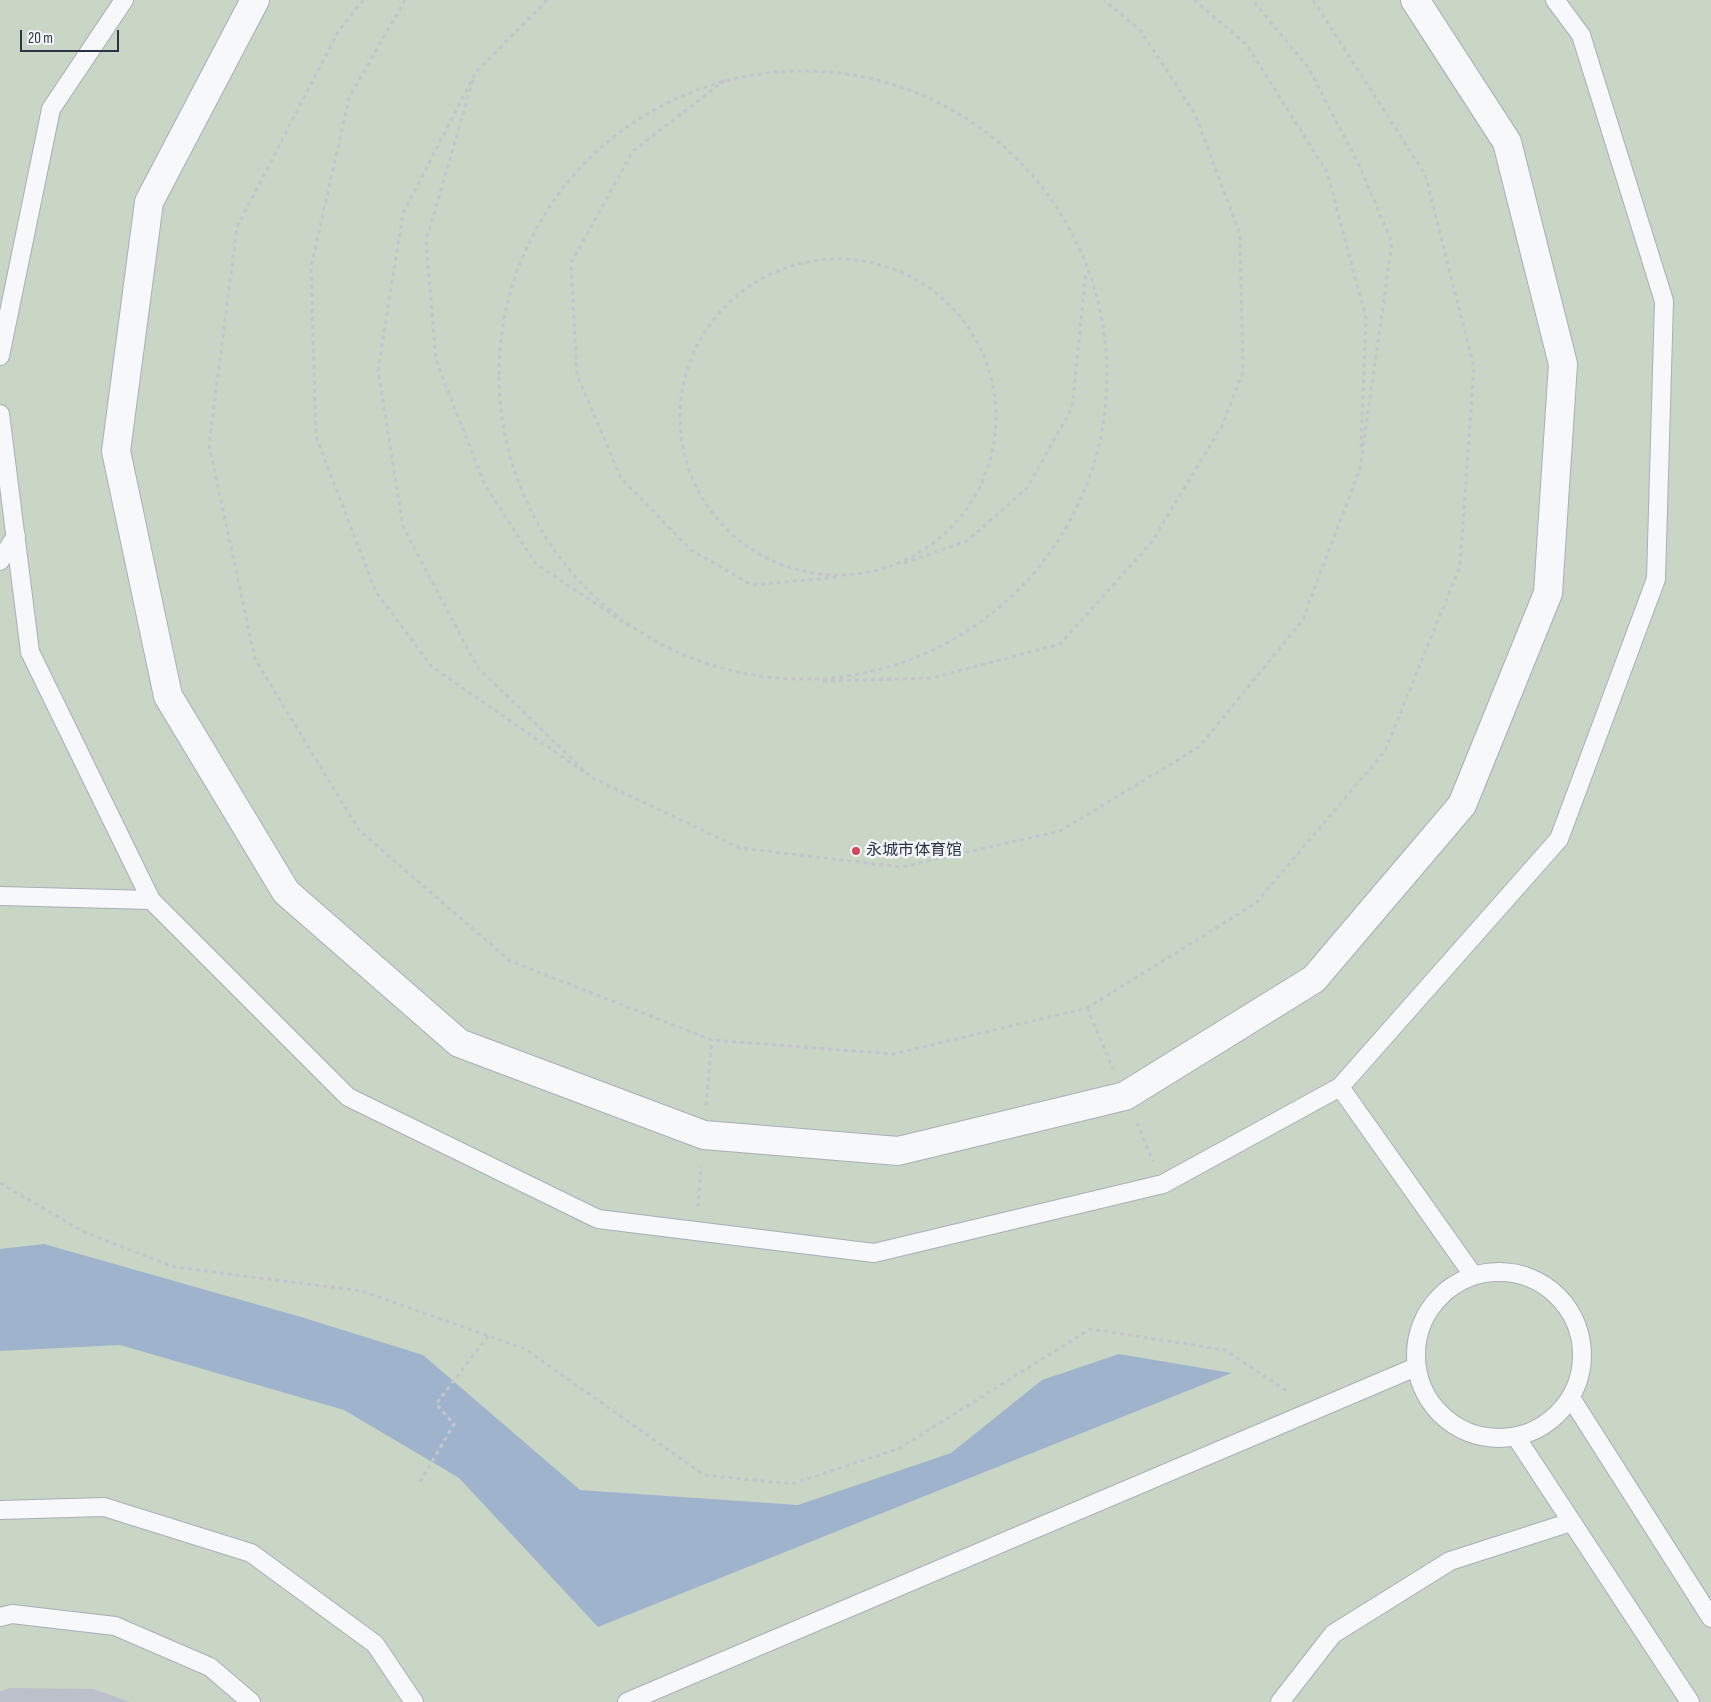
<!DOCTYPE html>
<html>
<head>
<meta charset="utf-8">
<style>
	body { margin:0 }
	#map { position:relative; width:1711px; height:1702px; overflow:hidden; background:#e4e7ec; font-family:"Sofia Sans Condensed",sans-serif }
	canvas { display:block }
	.scale { position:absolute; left:20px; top:30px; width:99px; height:22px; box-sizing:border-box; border:2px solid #2b3445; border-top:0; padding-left:6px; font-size:15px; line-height:18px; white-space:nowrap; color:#2b3445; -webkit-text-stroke:4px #f4f6f9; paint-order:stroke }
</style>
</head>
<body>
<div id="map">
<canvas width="1711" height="1702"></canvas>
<div class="scale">20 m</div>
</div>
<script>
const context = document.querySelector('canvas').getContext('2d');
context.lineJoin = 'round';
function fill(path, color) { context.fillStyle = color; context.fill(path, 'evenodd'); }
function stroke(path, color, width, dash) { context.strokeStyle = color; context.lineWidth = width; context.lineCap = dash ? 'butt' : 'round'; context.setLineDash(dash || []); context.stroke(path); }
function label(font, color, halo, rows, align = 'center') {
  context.font = font + ' "Sofia Sans Condensed","Noto Sans SC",sans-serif'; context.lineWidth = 5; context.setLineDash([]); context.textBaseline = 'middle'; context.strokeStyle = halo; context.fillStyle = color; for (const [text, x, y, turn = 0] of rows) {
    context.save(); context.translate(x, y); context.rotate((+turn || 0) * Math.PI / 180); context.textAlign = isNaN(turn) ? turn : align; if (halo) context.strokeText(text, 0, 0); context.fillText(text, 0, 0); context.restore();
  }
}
fill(new Path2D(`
	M0,0H1711V1702H0Z`), '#c9d6c5');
fill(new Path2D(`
	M44,1244L301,1317L423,1355L580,1490L798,1505L951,1453L1042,1380L1119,1354L1232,1373L598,1627L459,1478L344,1410L120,1345L0,1351V1249Z`), '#9fb4cc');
fill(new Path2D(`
	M10,1688L93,1689L130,1702H0V1691Z`), '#bbc0ca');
const service = new Path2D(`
	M0,356L51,109L124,0
	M0,414L30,652L151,900L348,1097L598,1219L874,1253L1163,1184L1340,1087L1559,839L1656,579L1664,301L1581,35L1555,0
	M0,561L16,536
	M0,896L151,900
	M1340,1087L1473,1275
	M1416 1355a83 83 0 1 1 166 0a83 83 0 1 1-166 0Z
	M1571,1398L1711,1618
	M1516,1437L1690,1702
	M0,1510L104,1507L251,1553L375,1644L414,1702
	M0,1617L12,1614L115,1626L210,1667L251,1702
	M627,1702L1416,1367
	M1280,1702L1333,1634L1450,1561L1571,1522`);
const pedestrian = new Path2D(`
	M255,0L149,202L116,451L168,696L286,892L459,1043L704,1135L898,1151L1125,1096L1314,979L1462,805L1548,593L1563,364L1507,142L1415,0`);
stroke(service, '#a9aeb7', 20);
stroke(pedestrian, '#a9aeb7', 30);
stroke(new Path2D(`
	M363,0L338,32L237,227L209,445L255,659L359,830L510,961L712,1040L893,1054L1087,1008L1256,903L1385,751L1460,566L1474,367L1425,174L1313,0
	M405,0L349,98L311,267L316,437L376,592L431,666L584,772
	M547,0L476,72L403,213L378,370L403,527L478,668L592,778L740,848L901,867L1060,831L1199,747L1302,621L1360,469L1392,242L1359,165L1308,67L1252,0
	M1194,0L1246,44L1327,172L1366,318L1361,451
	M499 375a304 304 0 1 1 608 0a304 304 0 1 1-608 0Z
	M473,80L426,241L436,360L484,483L535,563L632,628
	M725,80L633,151L571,263L577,375L621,478L691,550L752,585L839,577
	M680 417a158 158 0 1 1 316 0a158 158 0 1 1-316 0Z
	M904,563L967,541L1027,488L1072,408L1086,272
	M823,681L932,678L1060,644L1151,543L1222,426L1243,372L1240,234L1195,114L1141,31L1104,0
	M1087,1008L1113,1069
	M706,1105L712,1040
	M1137,1123L1153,1161
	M0,1183L84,1232L174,1267L362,1291L525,1349L704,1475L792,1484L900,1448L1090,1329L1225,1350L1290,1393
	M698,1207L701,1166
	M420,1482L454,1424L436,1404L488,1336`), '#c2c5cb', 3, [4, 4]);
stroke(service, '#f7f8fa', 18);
stroke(pedestrian, '#f7f8fa', 28);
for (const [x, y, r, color] of [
	[856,851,5,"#d1495b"]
]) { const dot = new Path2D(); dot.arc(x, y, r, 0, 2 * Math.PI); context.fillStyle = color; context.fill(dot); stroke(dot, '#f4f6f9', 2); }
label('16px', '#2b3445', '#f4f6f9', [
	["永城市体育馆",866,851]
], 'left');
</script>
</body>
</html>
